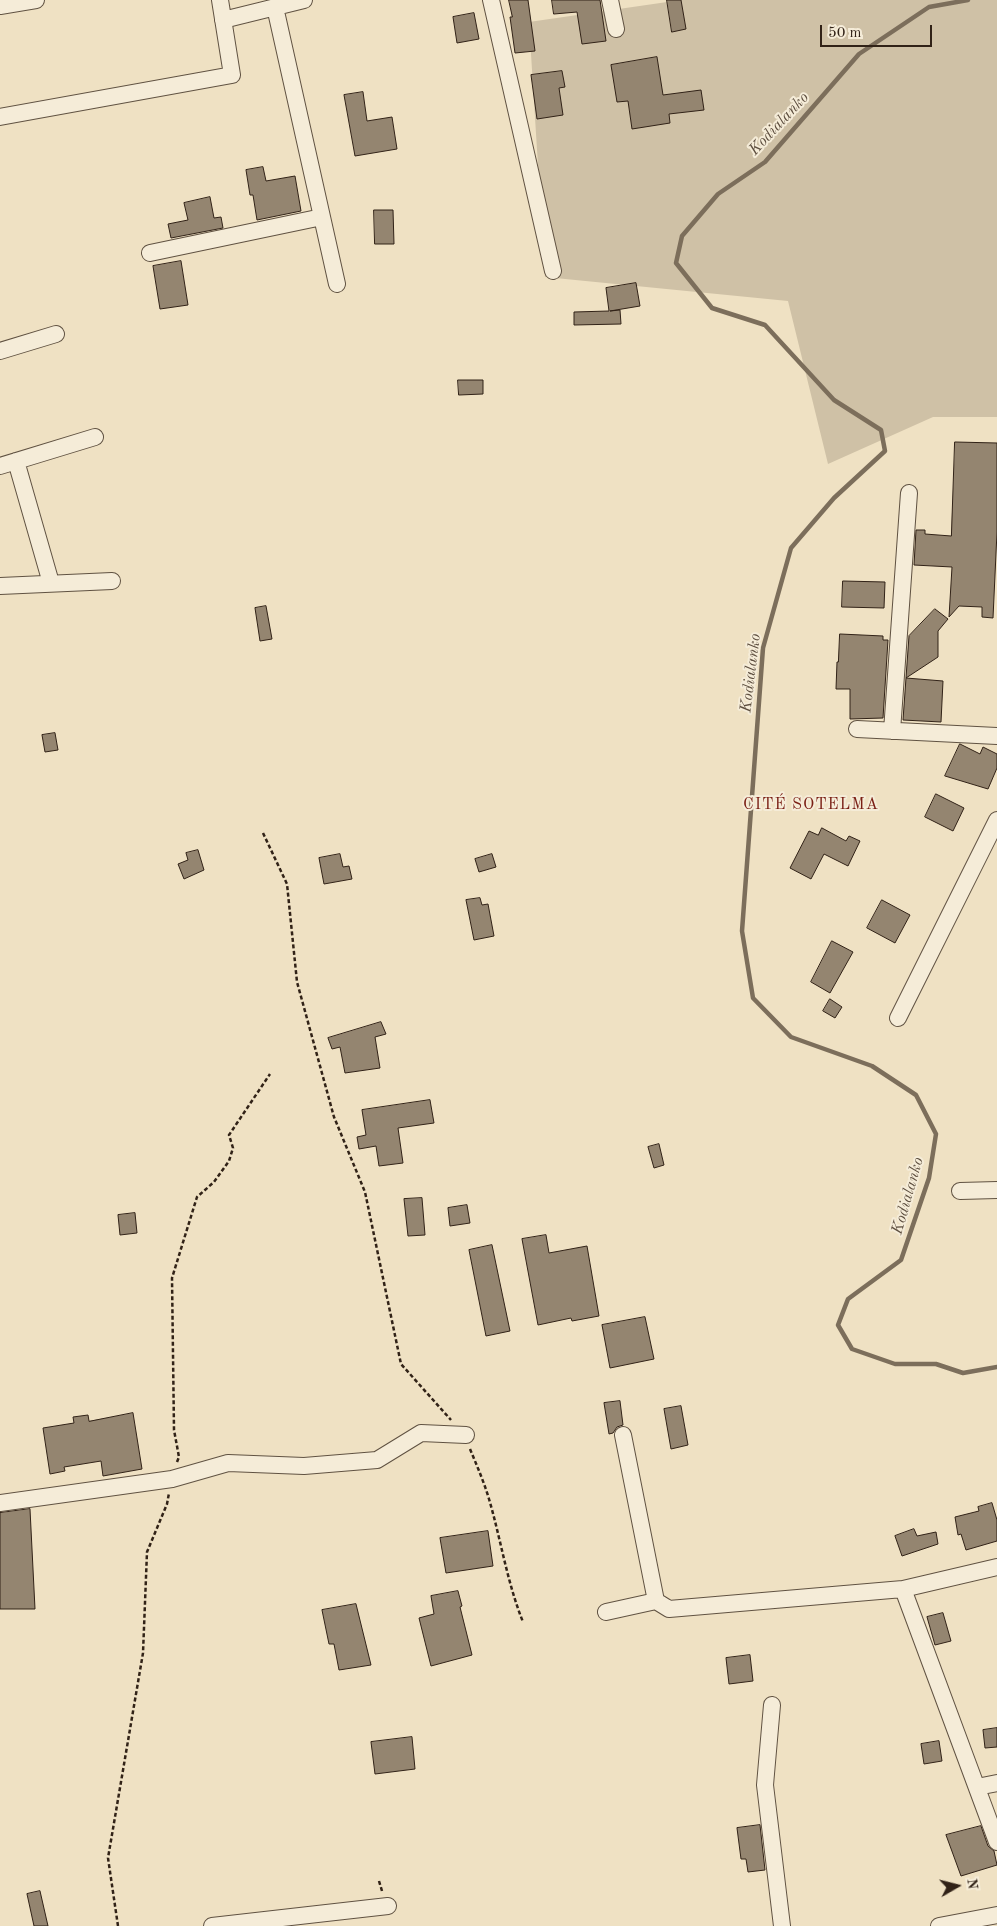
<!DOCTYPE html>
<html>
<head>
<meta charset="utf-8">
<style>
	body { margin:0 }
	#map { position:relative; width:997px; height:1926px; overflow:hidden; background:#efe1c3; font-family:"Old Standard TT",serif }
	canvas { display:block }
	.north { position:absolute; left:932px; top:1861px; width:50px; height:50px; -webkit-text-stroke:4px #f5ecd8; paint-order:stroke; rotate:82deg; font-size:14px; font-weight:700; line-height:20px; text-align:center; color:#312217 }
	.north::after { content:''; display:block; margin:auto; width:18px; height:22px; background:#312217; clip-path:polygon(50% 0,100% 100%,50% 72%,0 100%) }
	.scale { position:absolute; left:820px; top:25px; width:112px; height:22px; box-sizing:border-box; border:2px solid #312217; border-top:0; padding-left:6px; font-size:15px; line-height:18px; white-space:nowrap; color:#312217; -webkit-text-stroke:4px #f5ecd8; paint-order:stroke }
</style>
</head>
<body>
<div id="map">
<canvas width="997" height="1926"></canvas>
<div class="north">N</div>
<div class="scale">50 m</div>
</div>
<script>
const context = document.querySelector('canvas').getContext('2d');
context.lineJoin = 'round';
function fill(path, color) { context.fillStyle = color; context.fill(path, 'evenodd'); }
function stroke(path, color, width, dash) { context.strokeStyle = color; context.lineWidth = width; context.lineCap = dash ? 'butt' : 'round'; context.setLineDash(dash || []); context.stroke(path); }
function label(font, color, halo, rows, align = 'center') {
  context.font = font + ' "Old Standard TT",serif'; context.lineWidth = 4; context.setLineDash([]); context.textBaseline = 'middle'; context.strokeStyle = halo; context.fillStyle = color; for (const [text, x, y, turn = 0] of rows) {
    context.save(); context.translate(x, y); context.rotate((+turn || 0) * Math.PI / 180); context.textAlign = isNaN(turn) ? turn : align; if (halo) context.strokeText(text, 0, 0); context.fillText(text, 0, 0); context.restore();
  }
}
fill(new Path2D(`
	M681,0H997V417H933L828,464L788,301L545,277L529,22Z`), '#cfc1a6');
stroke(new Path2D(`
	M968,0L929,7L859,54L765,162L718,194L682,236L676,263L712,308L765,325L834,400L881,430L885,451L834,498L791,548L763,648L742,931L753,998L791,1037L872,1066L916,1095L936,1134L929,1178L901,1260L848,1299L838,1325L852,1349L895,1364H936L963,1373L997,1367`), '#7c6e5b', 4.5);
const building = new Path2D(`
	M509,0H528L535,51L515,53L510,17H512Z
	M552,0H600L606,41L582,44L577,12L554,14Z
	M667,0H681L686,29L672,32Z
	M474,13L479,39L457,43L453,17Z
	M657,57L663,95L701,90L704,110L669,114L670,123L632,129L628,101L617,102L611,65Z
	M562,71L565,87L559,88L563,115L537,119L531,75Z
	M363,92L367,121L392,117L397,149L355,156L344,95Z
	M263,167L266,181L295,176L301,211L257,220L253,195H250L246,170Z
	M210,197L214,218L221,217L223,228L171,238L168,224L188,220L184,203Z
	M374,210H393L394,244H375Z
	M181,261L188,305L160,309L153,266Z
	M636,283L640,306L610,311L620,310L621,324L574,325V312L609,311L606,288Z
	M458,380H483V394L459,395Z
	M955,442L997,443V532L993,618L982,617V607L959,606L949,617L952,567L914,565L916,530H925V534L951,536Z
	M843,581L885,582L884,608L842,607Z
	M266,606L272,639L260,641L255,608Z
	M935,609L948,619L938,631V657L906,678L943,681L941,722L903,720L909,636Z
	M840,634L883,636V640H888L883,718L850,719V689H836L837,662H838Z
	M55,733L58,750L45,752L42,735Z
	M960,744L980,754L983,747L997,754V768L988,789L945,776Z
	M936,794L964,808L953,831L925,817Z
	M822,828L846,841L849,836L860,841L848,866L824,854L811,879L790,868L809,831L818,835Z
	M198,850L204,870L184,879L178,864L188,860L186,853Z
	M340,854L343,867L349,866L352,879L324,884L319,858Z
	M492,854L496,867L479,872L475,859Z
	M480,898L482,905L488,904L494,936L474,940L466,900Z
	M882,900L910,915L895,943L867,928Z
	M832,941L853,952L830,993L811,982Z
	M830,999L842,1007L835,1018L823,1011Z
	M381,1022L386,1034L375,1037L380,1068L345,1073L340,1047L332,1049L328,1038Z
	M430,1100L434,1123L398,1128L403,1163L379,1166L376,1146L359,1149L357,1137L366,1135L362,1110Z
	M659,1144L664,1165L654,1168L648,1147Z
	M422,1198L425,1235L408,1236L404,1199Z
	M467,1205L470,1223L450,1226L448,1208Z
	M135,1213L137,1233L120,1235L118,1215Z
	M546,1235L549,1253L587,1246L599,1316L572,1321L571,1318L538,1325L522,1239Z
	M492,1245L510,1331L486,1336L469,1250Z
	M645,1317L654,1359L610,1368L602,1325Z
	M620,1401L623,1425L617,1427L613,1433L609,1434L604,1403Z
	M681,1406L688,1445L671,1449L664,1409Z
	M133,1413L142,1469L103,1476L101,1461L64,1467L65,1471L50,1474L43,1428L74,1423L73,1417L88,1415L89,1421Z
	M992,1503L997,1520V1541L966,1550L961,1534L958,1535L955,1517L979,1511L978,1507Z
	M30,1509L35,1609H0V1513Z
	M914,1529L917,1536L936,1532L938,1544L902,1556L895,1536Z
	M488,1531L493,1566L446,1573L440,1538Z
	M458,1591L462,1606L460,1607L472,1655L431,1666L419,1618L434,1614L431,1596Z
	M356,1604L371,1665L339,1670L334,1644H329L322,1610Z
	M943,1613L951,1641L935,1645L927,1617Z
	M750,1655L753,1681L729,1684L726,1658Z
	M997,1728V1747L985,1748L983,1730Z
	M412,1737L415,1769L375,1774L371,1742Z
	M939,1741L942,1761L924,1764L921,1744Z
	M760,1825L765,1870L748,1872L746,1859H741L737,1828Z
	M981,1826L988,1846L994,1851L997,1865L961,1876L946,1835Z
	M40,1891L48,1926H34L27,1894Z`);
fill(building, '#948570');
stroke(building, '#312217', 1);
const minor = new Path2D(`
	M491,0L553,271
	M610,0L616,29
	M0,6L36,0
	M275,7L337,284
	M223,20L304,0
	M0,117L232,75L220,0
	M150,253L322,217
	M0,351L56,334
	M16,461L51,583
	M0,466L95,437
	M0,586L112,581
	M857,729L997,736
	M892,731L909,493
	M898,1018L997,820
	M960,1191L997,1190
	M623,1435L656,1601
	M0,1503L172,1479L228,1463L304,1466L377,1460L421,1433L466,1435
	M903,1589L997,1567
	M606,1612L656,1601L669,1609L903,1589L997,1842
	M772,1705L765,1785L782,1926
	M977,1787L997,1783
	M212,1926L388,1906
	M939,1926L997,1915`);
stroke(minor, '#605242', 18);
stroke(new Path2D(`
	M263,833L287,884L297,982L334,1117L365,1192L401,1364L451,1420
	M470,1449C477,1466 484,1482 489,1499C501,1540 507,1582 523,1622
	M177,1462L179,1457L174,1430L172,1278L197,1197L214,1182L229,1161L233,1148L229,1135L270,1074
	M379,1881L382,1891
	M118,1926L108,1858L143,1653L147,1552L167,1504L169,1493`), '#312217', 2.5, [4, 2.5]);
stroke(minor, '#f5ecd8', 16);
label('italic 16px', '#5d4e3f', '#f5ecd8', [
	["Kodialanko",779,124,-47],
	["Kodialanko",751,673,-83],
	["Kodialanko",908,1196,-74]
]);
context.letterSpacing = '1px';
label('16px', '#7a1f14', '#f5ecd8', [
	["CITÉ SOTELMA",811,805]
]);
context.letterSpacing = '0px';
</script>
</body>
</html>
